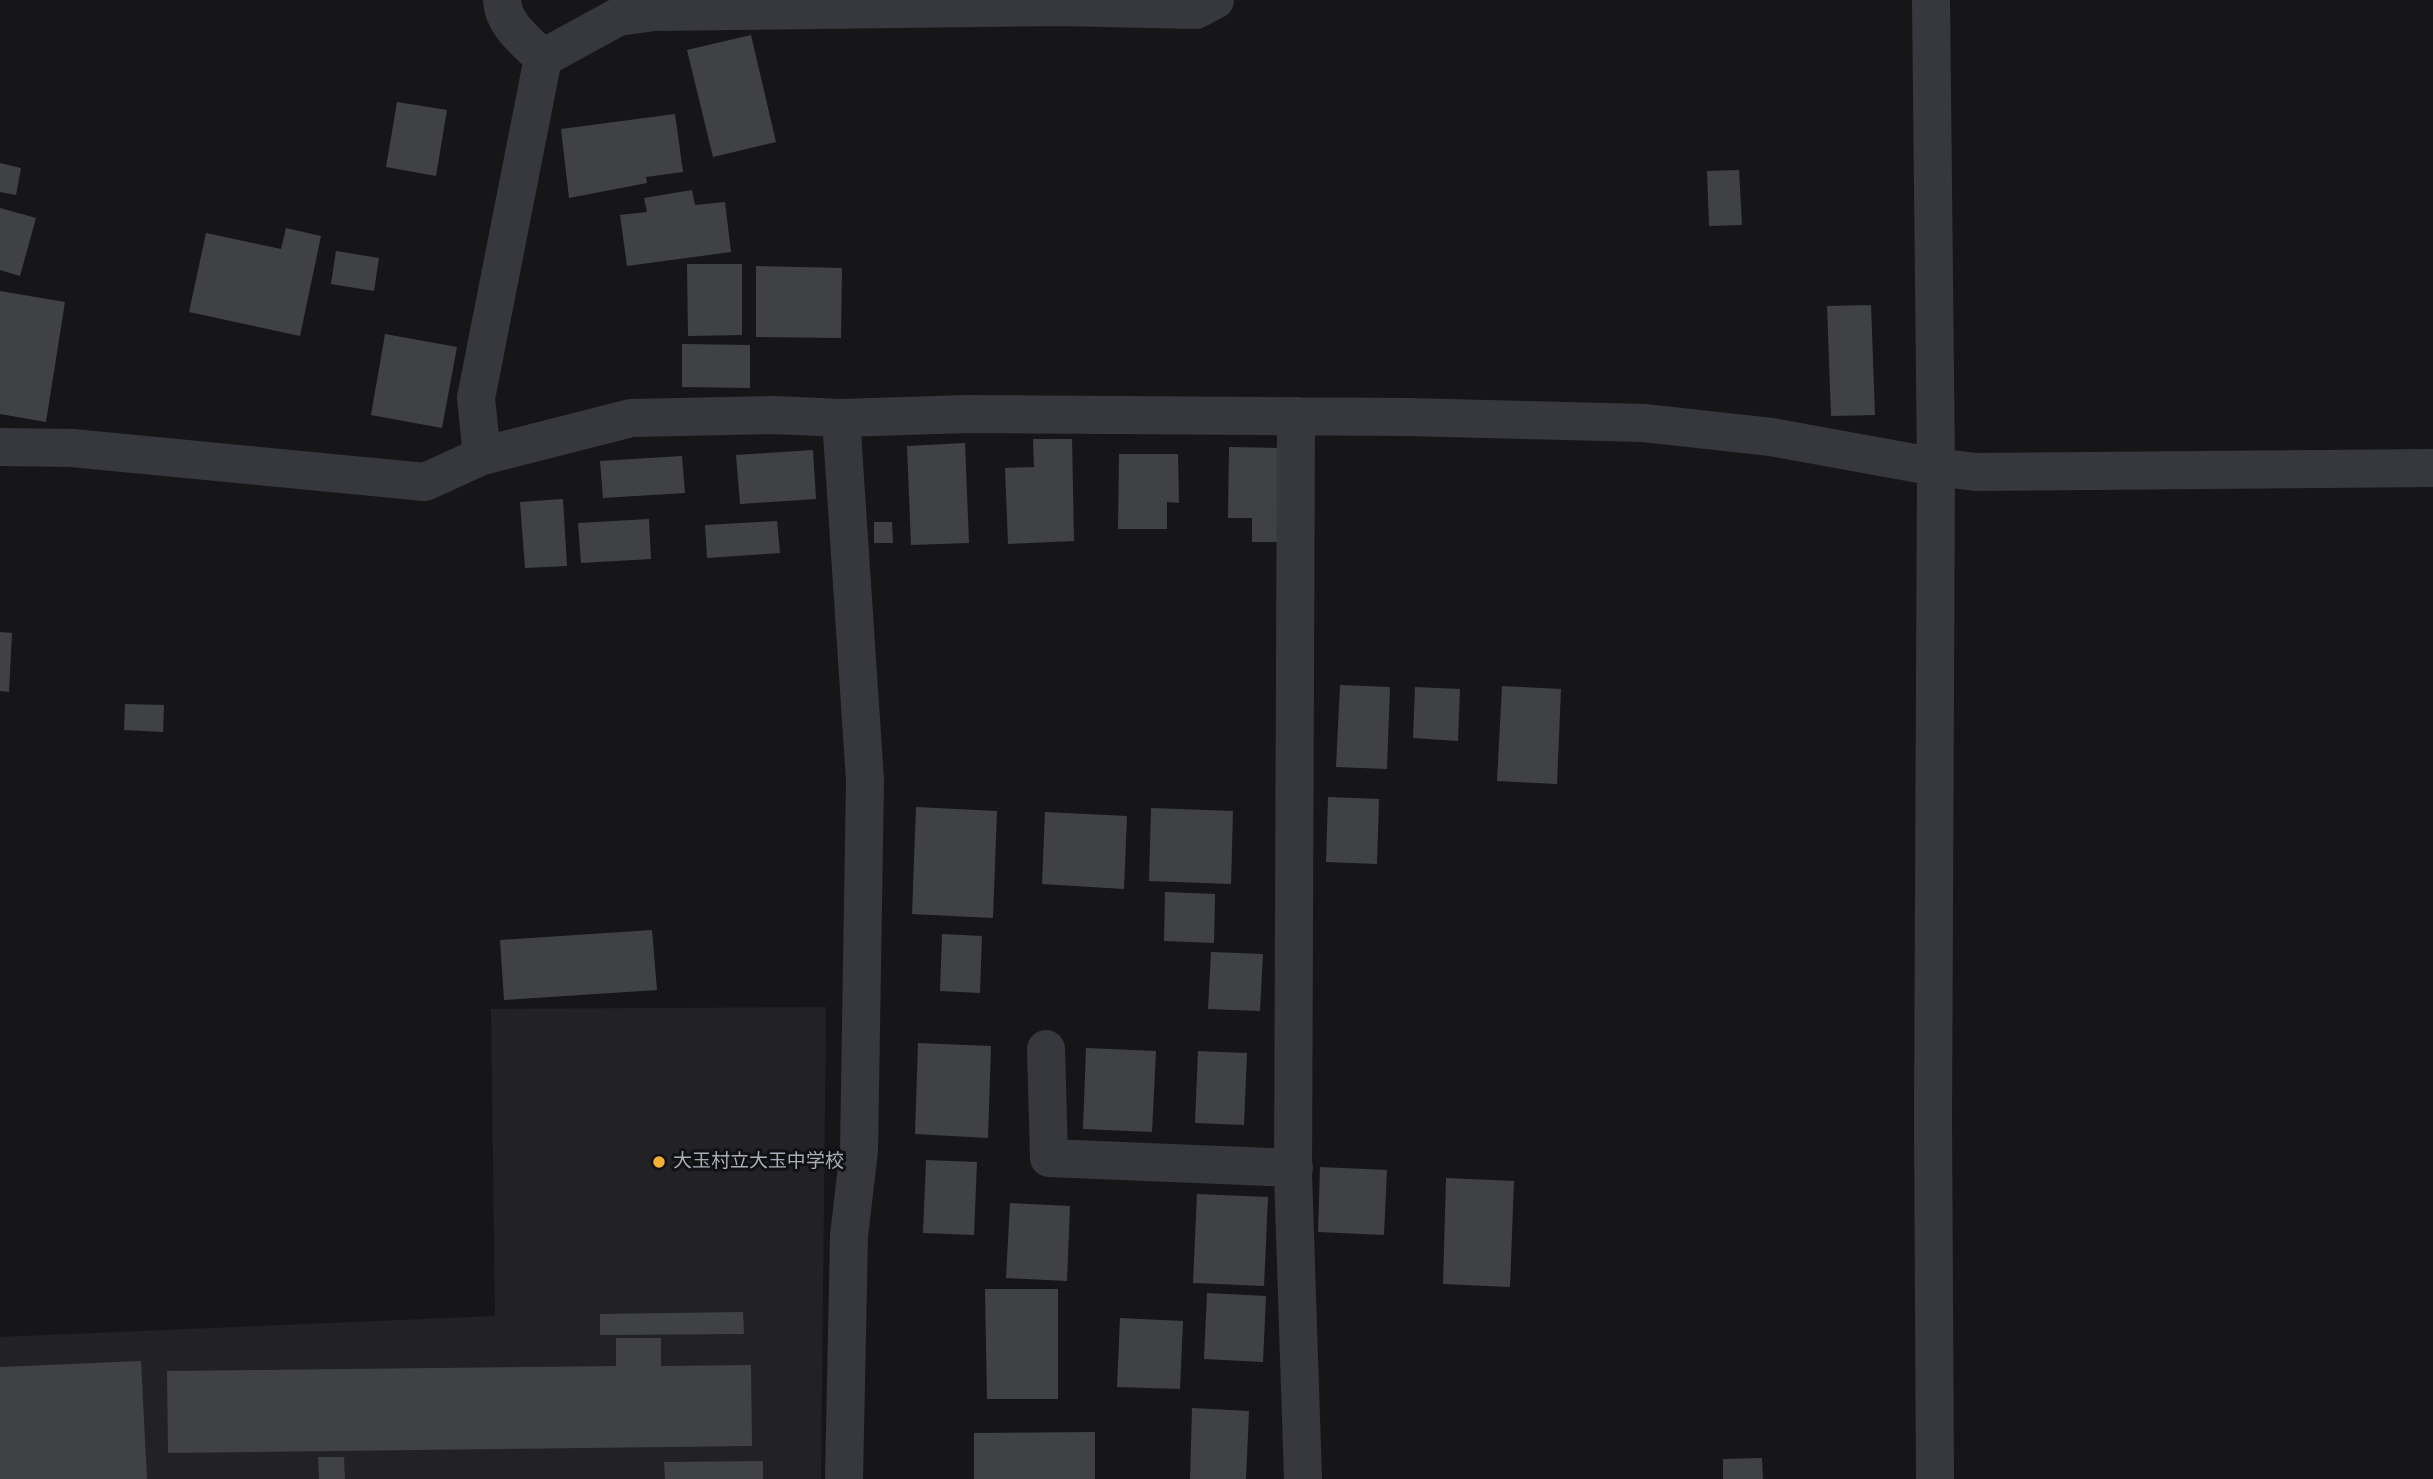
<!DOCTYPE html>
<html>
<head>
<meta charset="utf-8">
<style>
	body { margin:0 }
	canvas { display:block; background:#161618 }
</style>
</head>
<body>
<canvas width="2433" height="1479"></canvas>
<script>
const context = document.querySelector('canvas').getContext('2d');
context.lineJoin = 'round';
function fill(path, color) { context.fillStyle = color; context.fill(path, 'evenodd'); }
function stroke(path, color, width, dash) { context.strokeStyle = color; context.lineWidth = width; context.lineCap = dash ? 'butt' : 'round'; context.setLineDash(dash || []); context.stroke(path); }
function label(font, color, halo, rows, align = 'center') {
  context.font = font + ' "PT Sans","Noto Sans JP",sans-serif'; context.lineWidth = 6; context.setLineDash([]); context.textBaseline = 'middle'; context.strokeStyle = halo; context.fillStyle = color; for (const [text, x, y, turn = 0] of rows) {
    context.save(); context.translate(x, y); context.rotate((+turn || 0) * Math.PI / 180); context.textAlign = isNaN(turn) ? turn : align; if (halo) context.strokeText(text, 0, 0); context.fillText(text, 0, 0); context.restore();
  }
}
fill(new Path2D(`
	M826,1007L821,1479H0V1337L495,1316L491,1009Z`), '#222225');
fill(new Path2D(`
	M751,35L776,142L713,157L687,50Z
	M397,102L447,110L436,176L386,167Z
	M675,114L683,172L646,177L647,183L569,198L561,129Z
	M0,163L21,168L16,195L0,192Z
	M1739,170L1742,225L1709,226L1707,171Z
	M692,190L695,205L725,202L731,252L627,266L620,215L647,212L644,198Z
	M0,208L36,218L20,276L0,270Z
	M286,228L321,236L300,336L189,312L206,233L281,249Z
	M336,251L379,258L374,291L331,284Z
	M687,264H742V335L688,336Z
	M756,266L842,268L841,338L756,337Z
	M0,291L65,302L46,422L0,414Z
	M1871,305L1875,415L1831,416L1827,306Z
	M385,334L457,347L442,428L371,415Z
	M682,344L750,345V388L682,387Z
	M1033,439H1072L1074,541L1008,544L1005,468L1034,467Z
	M965,443L969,543L911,545L907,446Z
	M1229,447L1282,448L1283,542H1252V518H1228Z
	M813,450L816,499L740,504L736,455Z
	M1119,454H1178L1179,503L1167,502V529H1118Z
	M682,456L685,493L603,498L600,461Z
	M563,499L567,566L525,568L520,502Z
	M649,519L651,559L581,563L578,523Z
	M777,521L780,553L707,558L705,525Z
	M874,522H892L893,543H874Z
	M0,632L12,633L9,692L0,691Z
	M1340,685L1390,687L1387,769L1336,767Z
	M1502,686L1561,689L1557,784L1497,781Z
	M1415,687L1460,689L1458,741L1413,738Z
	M125,704L164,705L163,732L124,730Z
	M1328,797L1379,799L1377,864L1326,862Z
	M916,807L997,811L993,918L912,914Z
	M1151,808L1233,811L1231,884L1149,881Z
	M1045,812L1127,816L1124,889L1042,884Z
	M1165,892L1215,894L1214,943L1164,941Z
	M652,930L657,990L504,1000L500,940Z
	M942,934L982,936L980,993L940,991Z
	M1211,952L1263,954L1260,1011L1208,1009Z
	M918,1043L991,1046L988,1138L915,1134Z
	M1086,1048L1156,1051L1152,1132L1083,1129Z
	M1198,1051L1247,1053L1244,1125L1195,1123Z
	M926,1160L977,1162L974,1235L923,1233Z
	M1320,1167L1387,1170L1384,1235L1318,1232Z
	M1446,1178L1514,1181L1510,1287L1443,1284Z
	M1197,1194L1268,1197L1264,1286L1193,1283Z
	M1010,1203L1070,1206L1067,1281L1006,1278Z
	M985,1289H1058V1399H987Z
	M1207,1293L1266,1296L1263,1362L1204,1359Z
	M743,1312L744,1334L600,1335V1314Z
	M1120,1318L1183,1321L1180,1389L1117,1387Z
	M616,1338H661V1366L751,1365L752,1446L168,1453L167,1371L616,1366Z
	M141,1361L147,1479H0V1367Z
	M1192,1408L1249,1411L1246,1479H1190Z
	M1095,1432V1479H974V1433Z
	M318,1457H344L345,1479H319Z
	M1762,1458L1763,1479H1723V1459Z
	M763,1461V1479H665L664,1462Z`), '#404145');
stroke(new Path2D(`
	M502,0C503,25 527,42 543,58
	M1931,0L1936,467L1933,1120L1935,1479
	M1296,416L1293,1173L1303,1479
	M841,418L865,780L859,1150L849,1236L844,1479
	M0,447L72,448L425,482L482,456L631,418L774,415L841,418L968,414L1408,417L1644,423L1771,437L1936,467L1976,472L2433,468
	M482,456L476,398L543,58L618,17L654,12L1060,7L1196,10L1215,0
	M1046,1049L1049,1158L1294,1168`), '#37383d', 38);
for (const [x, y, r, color] of [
	[659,1162,7,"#f2b134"]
]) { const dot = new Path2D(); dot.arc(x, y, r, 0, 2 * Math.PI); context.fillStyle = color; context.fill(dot); stroke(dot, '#111113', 2.5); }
label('19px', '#a8adb8', '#111113', [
	["大玉村立大玉中学校",673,1162]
], 'left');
</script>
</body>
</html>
